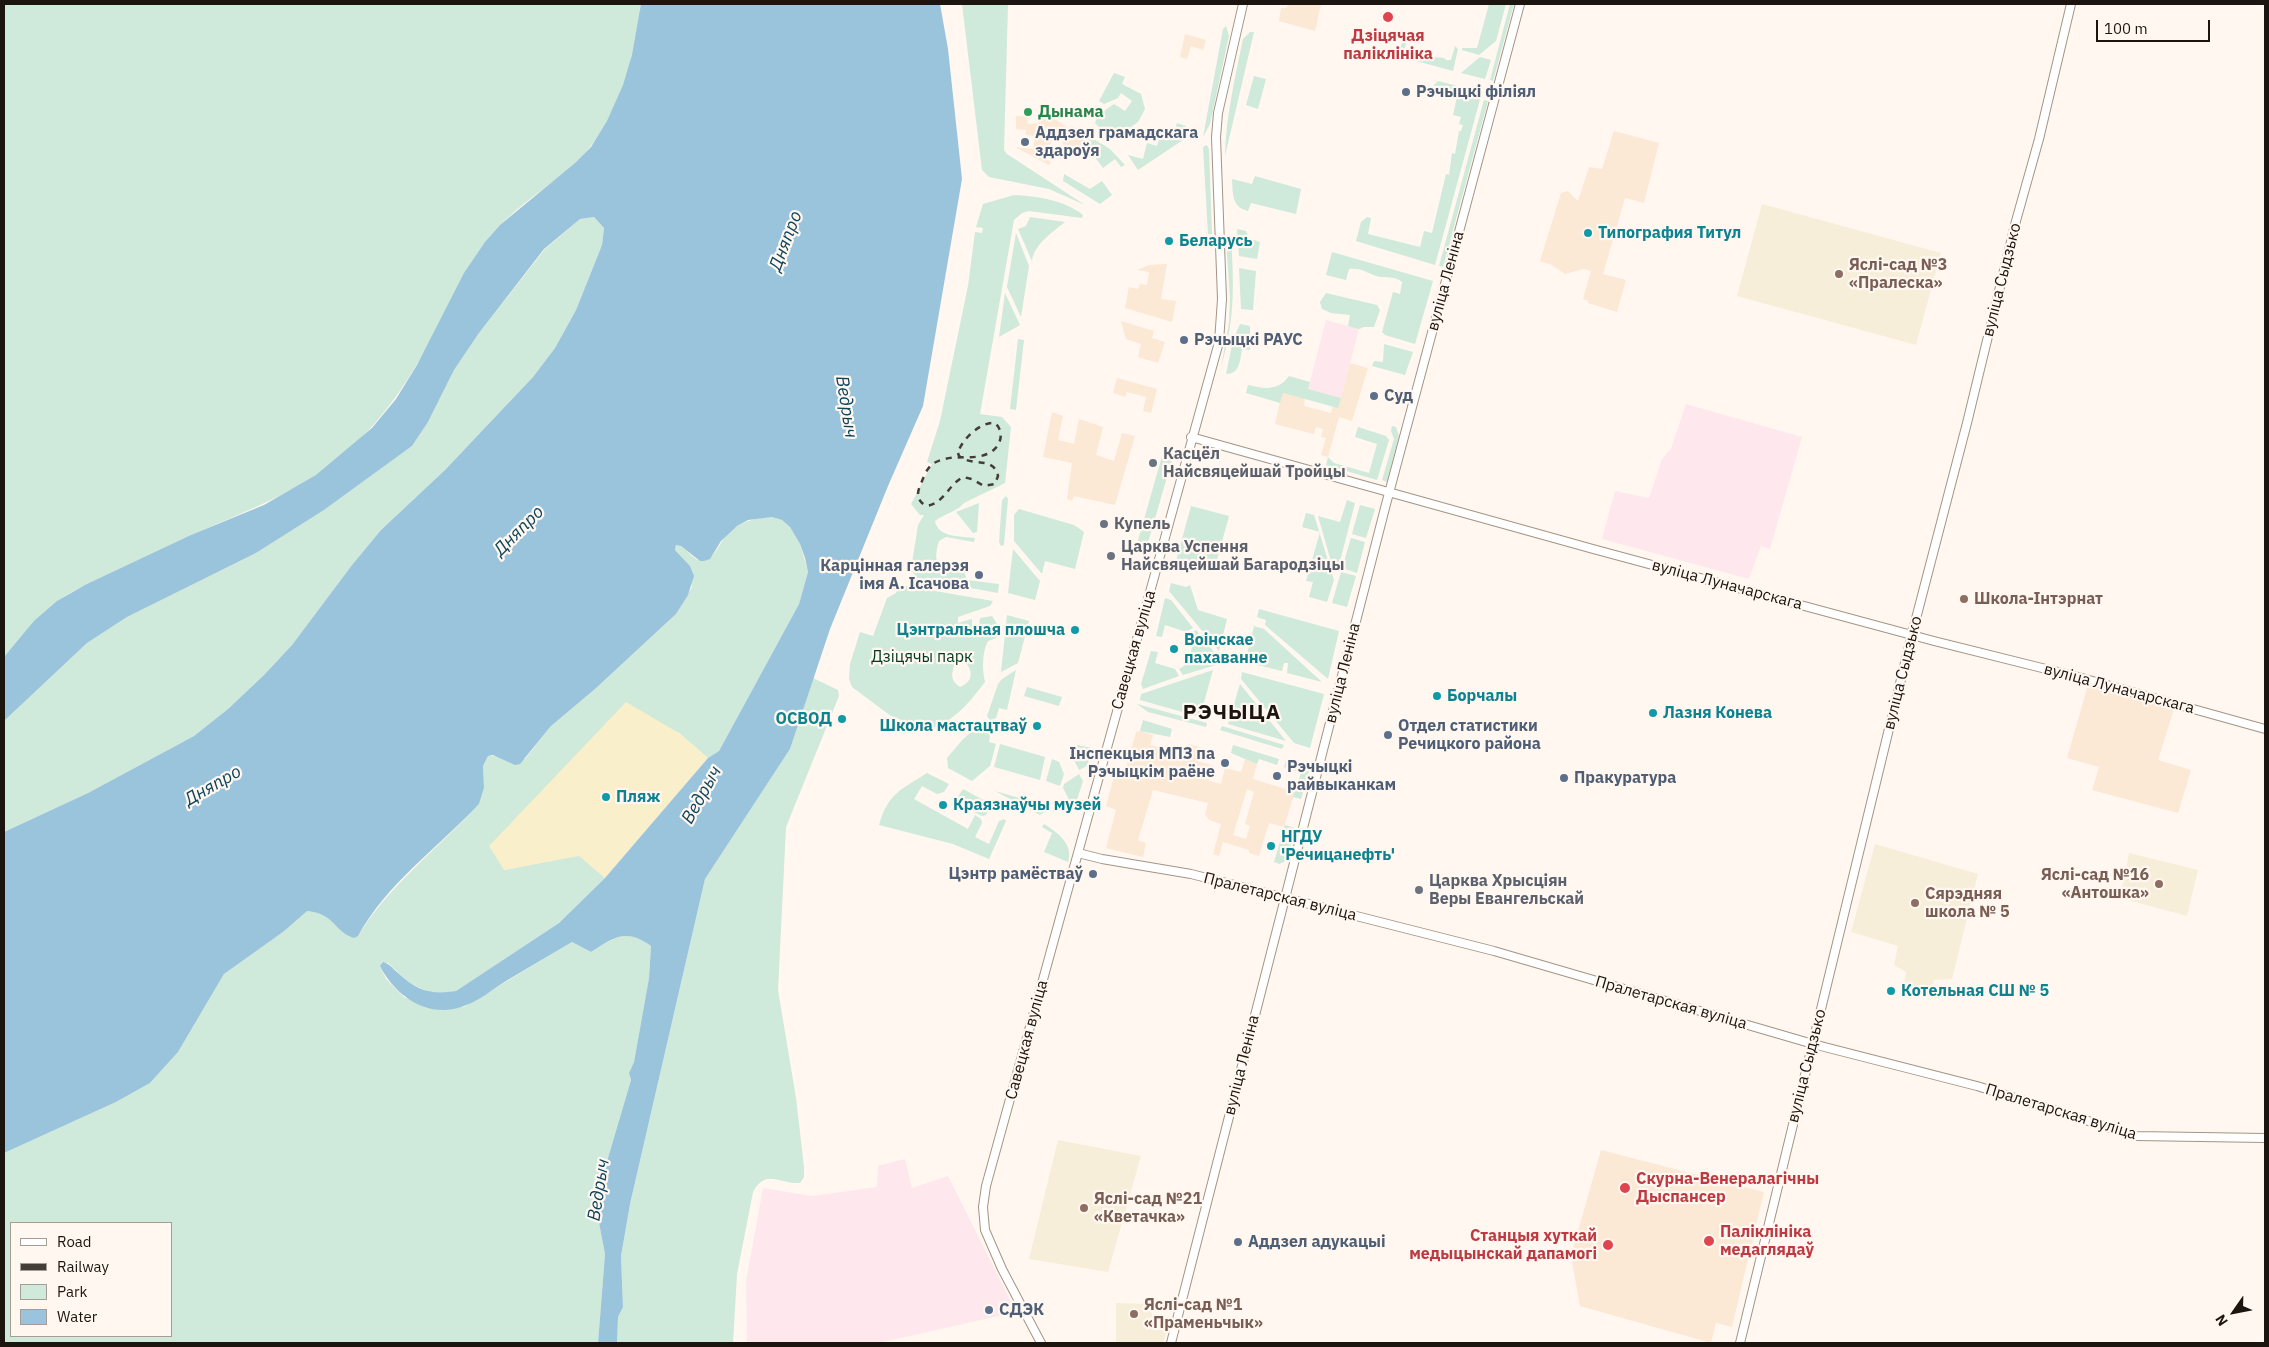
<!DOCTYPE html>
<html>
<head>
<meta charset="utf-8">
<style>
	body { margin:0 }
	#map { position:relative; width:2269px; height:1347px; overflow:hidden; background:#fff7f0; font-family:"IBM Plex Sans",sans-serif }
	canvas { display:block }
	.frame { position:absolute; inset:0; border:5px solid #1c150f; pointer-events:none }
	.legend { position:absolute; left:10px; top:1222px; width:162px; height:115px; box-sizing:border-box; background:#fff7f0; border:1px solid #a49d96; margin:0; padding:6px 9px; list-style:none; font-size:15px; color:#1c150f }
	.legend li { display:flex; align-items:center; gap:10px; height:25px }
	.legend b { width:25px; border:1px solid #a49d96 }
	.north { position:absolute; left:2209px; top:1287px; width:50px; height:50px; -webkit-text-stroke:4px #fff7f0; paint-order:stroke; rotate:237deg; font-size:14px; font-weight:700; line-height:20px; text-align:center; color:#1c150f }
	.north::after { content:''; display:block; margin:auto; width:18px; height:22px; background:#1c150f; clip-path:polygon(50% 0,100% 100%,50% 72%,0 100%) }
	.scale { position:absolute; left:2096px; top:20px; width:114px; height:22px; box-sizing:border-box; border:2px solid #1c150f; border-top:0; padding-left:6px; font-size:15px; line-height:18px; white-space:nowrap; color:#1c150f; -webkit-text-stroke:4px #fff7f0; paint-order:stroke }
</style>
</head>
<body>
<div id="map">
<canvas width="2269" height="1347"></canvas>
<div class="frame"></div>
<ul class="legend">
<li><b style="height:6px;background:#fff"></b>Road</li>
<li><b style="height:6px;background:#443d37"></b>Railway</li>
<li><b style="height:14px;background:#cfe9da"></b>Park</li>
<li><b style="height:14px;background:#9ac4dc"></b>Water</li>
</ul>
<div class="north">N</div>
<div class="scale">100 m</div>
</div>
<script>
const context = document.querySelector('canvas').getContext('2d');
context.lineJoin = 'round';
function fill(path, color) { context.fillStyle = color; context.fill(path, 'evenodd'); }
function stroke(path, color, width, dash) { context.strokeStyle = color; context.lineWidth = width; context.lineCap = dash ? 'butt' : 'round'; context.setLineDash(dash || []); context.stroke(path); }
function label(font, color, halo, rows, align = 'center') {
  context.font = font + ' "IBM Plex Sans",sans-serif'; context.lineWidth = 4.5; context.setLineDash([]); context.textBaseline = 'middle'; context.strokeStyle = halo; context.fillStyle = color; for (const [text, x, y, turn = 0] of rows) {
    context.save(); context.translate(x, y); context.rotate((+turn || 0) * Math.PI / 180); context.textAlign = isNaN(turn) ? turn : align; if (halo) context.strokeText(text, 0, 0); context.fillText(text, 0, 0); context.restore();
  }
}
fill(new Path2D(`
	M1290,4H1321L1315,31L1279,21L1281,8H1286Z
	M1185,34L1206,40L1203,50L1191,46L1187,59L1180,57Z
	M1039,109L1070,129L1085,144L1071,154L1062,142L1065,135L1057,131L1043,157L1051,162L1049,165L1015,147L1033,149L1035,136L1026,135V130L1016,129V116H1027L1028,124L1039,123Z
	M1614,131L1659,143L1644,203L1625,198L1603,274L1626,280L1617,312L1588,303V301L1583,299L1591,271L1583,269L1565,274L1552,265L1540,261L1561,193L1568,191L1578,201L1589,167L1602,169Z
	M1167,264L1161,299L1176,301L1172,322L1125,308L1129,287L1138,289L1140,284L1147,285L1149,272L1137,270L1149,265Z
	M1121,321L1154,331L1152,338L1165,342L1158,363L1138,357L1141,344L1126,339Z
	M1350,363L1368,368L1352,421L1339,417L1328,457L1321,455L1326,438L1321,437L1323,429L1316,427L1314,434L1275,424L1282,393L1305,398L1304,406L1331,413L1333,405L1338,407Z
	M1117,378L1157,389L1151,413L1143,411L1146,397L1127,392L1125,397L1113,393Z
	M1052,412L1063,416L1058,440L1074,444L1079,419L1103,427L1096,455L1114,461L1122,433L1135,436L1115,505L1074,496L1072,501L1067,499L1072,463L1043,457Z
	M2088,685L2174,709L2158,760L2191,770L2178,813L2092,790L2099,767L2067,758Z
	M1140,731L1153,735L1150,745L1186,755L1189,744L1202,748L1198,761L1214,766L1209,781L1221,784L1225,768L1241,772L1245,759L1257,764L1253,779L1295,792L1284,827L1269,823L1259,856L1249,853V850L1223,842L1219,856L1213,854L1221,824L1209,820L1205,814L1208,803L1153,790L1138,840L1146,843L1143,857L1106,848L1116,810L1106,806L1115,773L1124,775L1136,732ZM1247,789L1254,792L1245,824L1250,826L1246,839L1233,835Z
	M1601,1150L1764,1192L1732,1327L1716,1323L1711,1343L1580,1306L1571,1256Z`), '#fbe8d5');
fill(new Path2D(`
	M1326,320L1359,329L1341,398L1308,389Z
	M1686,404L1802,437L1770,549L1761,546L1749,579L1602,539L1615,491L1649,498L1662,459L1671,449Z
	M905,1159L912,1188L948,1176L1016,1312L879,1343H747L746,1281L763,1188L812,1196L877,1187L878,1166Z`), '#fee8ed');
fill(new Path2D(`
	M1762,204L1941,253L1916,345L1737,296Z
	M1875,844L1978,874L1952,979L1934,980L1930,994L1904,986L1906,972L1894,965L1898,946L1851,932Z
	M2129,853L2198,870L2187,916L2120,898Z
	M1058,1140L1141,1156L1108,1272L1029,1259Z
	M1116,1303L1148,1304L1156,1324L1168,1328L1163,1343H1116Z`), '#f7eed9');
fill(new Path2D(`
	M4,4H641C637,56 615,128 574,164C545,190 508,211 485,243C469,264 459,286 447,310C414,374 377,436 315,476C279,499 241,513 203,530C174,543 145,558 116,572C97,581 74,588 57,602C37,617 21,639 4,657Z
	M962,4H1008L1004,150L1007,154L1085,205L1049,189L989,177L982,170Z
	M1489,4H1506L1496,41L1479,55L1462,50V48H1477Z
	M1510,4H1514L1493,81L1490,80Z
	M1226,26L1229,36L1210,124L1203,137L1223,29Z
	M1250,32H1254L1225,156C1226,116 1235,78 1243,39Z
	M1405,32L1408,33L1405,48L1411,52L1413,50L1423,54H1432L1433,57L1444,58L1446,60H1451L1455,46L1458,49L1453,71L1398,56Z
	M1480,57L1491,60L1485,79L1461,73Z
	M1114,73L1125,77L1122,84L1141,94L1145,109L1138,122L1117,137L1100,128L1095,123L1098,115L1114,104L1125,111L1132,101L1121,93L1118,98L1104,104L1099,101Z
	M1254,76L1266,79L1258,109L1246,105Z
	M1438,81L1482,92L1435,265L1356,241L1361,222L1367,217L1371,218L1368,234L1420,247L1424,231L1432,233L1446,174L1449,175L1452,153L1455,154L1459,131H1461L1463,125L1459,124L1461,117L1453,115L1457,97L1433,91L1434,85Z
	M1484,100L1488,101L1443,267L1439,266Z
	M1177,123L1186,126L1183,140L1138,170L1128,155L1143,159L1147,143L1157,146L1161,132L1173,135Z
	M1072,126L1110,149L1125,165L1121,167L1115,159L1103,168L1085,144L1070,129Z
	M1207,145L1209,149L1212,234H1208L1203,147Z
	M1064,174L1090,189L1102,181L1112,195L1100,204L1063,181Z
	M1255,176L1301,189L1296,214L1251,203L1248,211C1231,207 1233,192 1232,179L1252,184Z
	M1014,195C1036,196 1065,200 1083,215L1082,218L1029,211L1022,213L1014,220L980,414L1002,417L1011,427L1005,483L964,503C958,511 944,514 935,521C938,538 961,536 975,538L974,542L946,537L939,541C930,570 944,566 964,571L967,580L999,584L998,593L916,578L911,569L918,525L924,515H920L911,504L932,464L927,462L940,421L968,286L975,232L982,233L983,228L976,227L983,204Z
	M594,217L604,228L602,245L576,310L555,348L533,377L445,470L381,530L352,565L292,645L264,675L228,709L194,736L88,793L4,832V721L87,643L127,617L256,553L324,510L412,446L428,422L454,370L479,333L545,249L580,219Z
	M1030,217L1065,222C1053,232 1034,244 1032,261L1018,229L1026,226Z
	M1237,229L1246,231L1249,238L1260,242L1257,259L1239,256Z
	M1016,233L1029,266L1021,317L1007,287Z
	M1228,237H1231C1234,286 1235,319 1221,367L1229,323L1230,297L1226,239Z
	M1332,252L1433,281L1415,344L1385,335L1382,332L1393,292L1400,294L1402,282C1393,275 1386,279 1376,276C1366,273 1363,268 1349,269L1346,280L1326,275Z
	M1239,268L1256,271L1253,310L1241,309Z
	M1005,293L1020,325L999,337Z
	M1326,293L1377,305L1380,310L1374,327H1364L1359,329L1348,326L1350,315L1331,313L1322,309L1320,302Z
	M1240,324L1250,326V350L1242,349C1240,360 1240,374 1226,374L1233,340Z
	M1018,339L1024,340L1016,410L1010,409Z
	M1384,344L1413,352L1405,375L1372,366L1374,361L1383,362Z
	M1289,376L1310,382L1308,389L1341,398L1338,408L1283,393L1280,403L1246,393L1248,385C1265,389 1278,391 1289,376Z
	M1392,426L1396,427L1399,436L1387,482L1382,480L1394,439L1391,431Z
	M1358,427L1386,436L1389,440L1377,480L1326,465L1328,457L1334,463L1369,473L1377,444L1355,437Z
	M1162,456L1172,460L1147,546L1137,544Z
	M1006,496L1008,499L1004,545L1001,546L999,542L1002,500Z
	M1347,500L1355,503L1338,569H1335L1334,572L1318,516L1340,522Z
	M979,503L977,532L973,533L956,512Z
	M1360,505L1375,509L1366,538L1352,534Z
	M1191,506L1229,516L1214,571L1176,561Z
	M1019,509L1074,525L1084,532L1075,569L1045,561L1042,574L1014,541V515Z
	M1306,513L1314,515L1334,580L1327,602L1309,597L1313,582L1306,581L1320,532L1302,527Z
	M772,517L782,520L790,527L800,544L808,572L799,604L719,751L708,758L679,733L504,870L579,855L605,878L559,923L456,991L437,994L422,989L408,982L388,963L380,966L386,979L405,998L464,1007L572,942L591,952C615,937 626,928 651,946L649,978L634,1062L629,1073L631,1080L595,1202L605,1254L598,1343H4V1153L116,1102L150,1083L178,1052L224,974L283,932L298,917L307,911C328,913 340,926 358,936C390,884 438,849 479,804L484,788L483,766L488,756C492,755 516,759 525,759L551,726L595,689L676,614L692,587L690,566L675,550L676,545C686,545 691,560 702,561C713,562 721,540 728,533C741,521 755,518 772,517ZM11,1223H171V1336H11Z
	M1351,538L1365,542L1357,573L1342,568Z
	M1013,549L1040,581L1035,600L1008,593Z
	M1341,572L1356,576L1347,607L1332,603Z
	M1171,583L1186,587L1190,585L1198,610L1227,619L1219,651L1169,591Z
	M900,585L993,601L990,606L958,617V623L972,619V627L979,626L980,618L992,616L997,624L996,638L988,641C982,652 982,669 985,682C967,705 957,719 928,730L891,716L852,687L849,679L850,664L860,632L873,636L887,598L896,593ZM960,663H966C974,673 972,682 960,687C951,681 951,675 954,666Z
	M1165,598L1171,600L1193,628L1186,632L1165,625L1162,637L1156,636Z
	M1259,609L1339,631L1328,679L1265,625L1266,620L1257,617Z
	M1007,615L1029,621L1018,663L1001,672Z
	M1254,626L1264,629L1322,682L1287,673L1288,663H1284L1282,671L1245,662Z
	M1196,630L1218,657L1216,665L1183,675L1179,669C1190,665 1195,644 1190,634Z
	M1151,651L1158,652L1155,663L1175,669L1179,676L1143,689L1141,684Z
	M1016,670L1007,710L999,708L996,718L990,720L987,716L998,684L1002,679Z
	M1213,670L1200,717L1140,700L1141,694Z
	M1242,672L1324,694L1310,748L1294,743L1241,679Z
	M813,678L838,690L839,696L786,827L778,990L796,1098L804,1167V1177L800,1183C779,1184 766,1168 753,1192L737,1274L733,1343H617L618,1317L623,1307L621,1256L630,1204L705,879L790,749Z
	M1240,684L1286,741L1228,724Z
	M1027,687L1062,697L1059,706L1024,696Z
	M1137,704L1207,723L1206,727L1148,712Z
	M1143,720L1172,729L1170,737L1140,731Z
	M982,723L991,728L989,742L996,744L990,766L972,781L948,768L947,758L963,739Z
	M1222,726L1284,745L1282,749L1220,730Z
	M1000,744L1045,757L1040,780L994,767Z
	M1077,745L1092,748L1087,766L1079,770L1073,758Z
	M1233,745L1279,759L1277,765L1259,759L1257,764L1231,753Z
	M1052,759L1059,762L1064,774L1060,786L1046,781Z
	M1286,761L1310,768L1301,799L1293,797L1301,773L1284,767Z
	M927,773L949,784L944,792L937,794L922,786L914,799L968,829L975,815L981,819L982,823L975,837L989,844L999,821L1004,819L1006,821L989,859L953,844L879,825C888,793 901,790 927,773Z
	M1079,774L1083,781L1074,809L1063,788L1064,784Z
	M963,789L989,803L990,807L986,815L982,816L959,804L957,798Z
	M995,791L1043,805L1046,811L1040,815Z
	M1044,824C1057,832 1074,844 1068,862L1044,852L1052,833L1042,827Z
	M1285,825L1295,828L1287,861L1279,864L1274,862Z`), '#cfe9da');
fill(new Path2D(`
	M626,702L679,733L708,758L605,878L579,856L504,870L489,846Z`), '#f9efca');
fill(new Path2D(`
	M641,4H940L948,49L962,179L923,406L888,486L830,629L790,749L705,879L630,1204L621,1256L623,1307L618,1317L617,1343H598L605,1254L595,1202L631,1080L629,1073L634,1062L649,978L651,946C626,928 614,937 591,952L572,942C550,955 528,968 506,981C493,989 479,1001 464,1006C429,1020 395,996 380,966L383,962C390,964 393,969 398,973C417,991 432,995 456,991L559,923L605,878L708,758L719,751L799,604L808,572L805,558L800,544L790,527L782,520L772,517L748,520L737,526L721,541L710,559L704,561H700L681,546L676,545L675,550L690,566L694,576L688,595L676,614L595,689L551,726L520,764L515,765L493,755L488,756L483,766L484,788L479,804C439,847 387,883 358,936L354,938C333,931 336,914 307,911L283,932L224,974L178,1052L150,1083L116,1102L4,1153V832L88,793L194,736L228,709L264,675L292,645L352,565L381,530L445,470L533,377L555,348L576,310L602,245L604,228L594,217L580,219L544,249L479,333L454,370L428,422L412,446L324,510L256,553L127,617L87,643L4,721V657L34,621L57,601L85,585L191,535L264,505L316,475L372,428L396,399L417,365L464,273L485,242L500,225L575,163L591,147L607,121L623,85L632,55Z`), '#9ac4dc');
const minor = new Path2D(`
	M1191,437L1593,549L1934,641L2082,678L2265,729
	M1078,853L1102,859L1191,874L1494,951L1813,1044L1977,1086L2136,1136L2265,1138
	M1041,1343L1002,1269L985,1230L983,1207L986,1186L1219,342L1222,299L1216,137L1218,113L1243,4
	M1171,1343L1385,508L1520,4
	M1740,1343L1912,634L1967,423L2016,221L2039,139L2071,4`);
stroke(minor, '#a59483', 10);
stroke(minor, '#fff', 8);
stroke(new Path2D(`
	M958,453L959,456C972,467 994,456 998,476L995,484L984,486L972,479L963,477C948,485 944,504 926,506C918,501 916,495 920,486C923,479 926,468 934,463C952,453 972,461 987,454C1000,449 1006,433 995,423C981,421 961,440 958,453`), '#443d37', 2.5, [6, 6]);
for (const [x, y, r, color] of [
	[1388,17,6,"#e0444e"],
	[1406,92,5,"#5c6f8a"],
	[1028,112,5,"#2e9e5b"],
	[1025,142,5,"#5c6f8a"],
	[1588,233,5,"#0f9aa8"],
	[1169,241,5,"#0f9aa8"],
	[1839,274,5,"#8d6e63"],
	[1184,340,5,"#5c6f8a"],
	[1374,396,5,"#5c6f8a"],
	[1153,463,5,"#6b7280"],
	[1104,524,5,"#6b7280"],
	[1111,556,5,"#6b7280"],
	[979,575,5,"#5c6f8a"],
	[1964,599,5,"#8d6e63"],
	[1075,630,5,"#0f9aa8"],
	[1174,649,5,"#0f9aa8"],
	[1437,696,5,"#0f9aa8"],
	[1653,713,5,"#0f9aa8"],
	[842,719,5,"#0f9aa8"],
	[1037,726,5,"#0f9aa8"],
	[1388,735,5,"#5c6f8a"],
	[1225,763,5,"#5c6f8a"],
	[1277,776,5,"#5c6f8a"],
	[1564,778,5,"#5c6f8a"],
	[606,797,5,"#0f9aa8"],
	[943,805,5,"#0f9aa8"],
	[1271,846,5,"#0f9aa8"],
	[1093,874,5,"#5c6f8a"],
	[2159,884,5,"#8d6e63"],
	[1419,890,5,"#6b7280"],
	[1915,903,5,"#8d6e63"],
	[1891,991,5,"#0f9aa8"],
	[1625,1188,6,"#e0444e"],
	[1084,1208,5,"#8d6e63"],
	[1709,1241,6,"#e0444e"],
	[1238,1242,5,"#5c6f8a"],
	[1608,1245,6,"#e0444e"],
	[989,1310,5,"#5c6f8a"],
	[1134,1314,5,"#8d6e63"]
]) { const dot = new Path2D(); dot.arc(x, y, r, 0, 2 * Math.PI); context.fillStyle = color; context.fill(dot); stroke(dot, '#fff7f0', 2); }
label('bold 16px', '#be3a42', '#fff7f0', [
	["Дзіцячая",1388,36,"center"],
	["паліклініка",1388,54,"center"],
	["Скурна-Венералагічны",1636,1179],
	["Дыспансер",1636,1197],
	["Паліклініка",1720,1232],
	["медаглядаў",1720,1250],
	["Станцыя хуткай",1597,1236,"right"],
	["медыцынскай дапамогі",1597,1254,"right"]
], 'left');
label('bold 16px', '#4e5e75', '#fff7f0', [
	["Рэчыцкі філіял",1416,92],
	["Аддзел грамадскага",1035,133],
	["здароўя",1035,151],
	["Рэчыцкі РАУС",1194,340],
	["Суд",1384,396],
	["Карцінная галерэя",969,566,"right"],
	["імя А. Ісачова",969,584,"right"],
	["Отдел статистики",1398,726],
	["Речицкого района",1398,744],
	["Інспекцыя МПЗ па",1215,754,"right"],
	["Рэчыцкім раёне",1215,772,"right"],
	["Рэчыцкі",1287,767],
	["райвыканкам",1287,785],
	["Пракуратура",1574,778],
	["Цэнтр рамёстваў",1083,874,"right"],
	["Аддзел адукацыі",1248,1242],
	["СДЭК",999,1310]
], 'left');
label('bold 16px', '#27864d', '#fff7f0', [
	["Дынама",1038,112]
], 'left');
label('bold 16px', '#0d838f', '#fff7f0', [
	["Типография Титул",1598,233],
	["Беларусь",1179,241],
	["Цэнтральная плошча",1065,630,"right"],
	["Воінскае",1184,640],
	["пахаванне",1184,658],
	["Борчалы",1447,696],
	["Лазня Конева",1663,713],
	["ОСВОД",832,719,"right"],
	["Школа мастацтваў",1027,726,"right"],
	["Пляж",616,797],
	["Краязнаўчы музей",953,805],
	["НГДУ",1281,837],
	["'Речицанефть'",1281,855],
	["Котельная СШ № 5",1901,991]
], 'left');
label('bold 16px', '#785e54', '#fff7f0', [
	["Яслі-сад №3",1849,265],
	["«Пралеска»",1849,283],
	["Школа-Інтэрнат",1974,599],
	["Яслі-сад №16",2149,875,"right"],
	["«Антошка»",2149,893,"right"],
	["Сярэдняя",1925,894],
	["школа № 5",1925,912],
	["Яслі-сад №21",1094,1199],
	["«Кветачка»",1094,1217],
	["Яслі-сад №1",1144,1305],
	["«Праменьчык»",1144,1323]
], 'left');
label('16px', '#1c150f', '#fff7f0', [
	["вуліца Сыдзько",2002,280,-76],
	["вуліца Леніна",1446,281,-75],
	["вуліца Луначарскага",1727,585,15],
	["Савецкая вуліца",1134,650,-74],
	["вуліца Леніна",1343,673,-76],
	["вуліца Сыдзько",1903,673,-76],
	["вуліца Луначарскага",2119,689,15],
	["Пралетарская вуліца",1280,897,14],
	["Пралетарская вуліца",1671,1003,16],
	["Савецкая вуліца",1027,1040,-75],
	["вуліца Леніна",1242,1065,-76],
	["вуліца Сыдзько",1807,1066,-76],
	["Пралетарская вуліца",2061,1112,17]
]);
label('bold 16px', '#5b616d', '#fff7f0', [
	["Касцёл",1163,454],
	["Найсвяцейшай Тройцы",1163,472],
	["Купель",1114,524],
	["Царква Успення",1121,547],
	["Найсвяцейшай Багародзіцы",1121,565],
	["Царква Хрысціян",1429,881],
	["Веры Евангельскай",1429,899]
], 'left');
label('16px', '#003923', '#fff7f0', [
	["Дзіцячы парк",922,657]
]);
label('italic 18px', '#0e455d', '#fff7f0', [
	["Дняпро",786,241,-69],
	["Ведрыч",846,407,81],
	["Дняпро",519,531,-45],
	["Дняпро",213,786,-30],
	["Ведрыч",702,795,-61],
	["Ведрыч",599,1190,-81]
]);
context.letterSpacing = '1px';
label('bold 21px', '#1c150f', '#fff7f0', [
	["РЭЧЫЦА",1232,713]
]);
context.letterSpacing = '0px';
</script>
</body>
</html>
